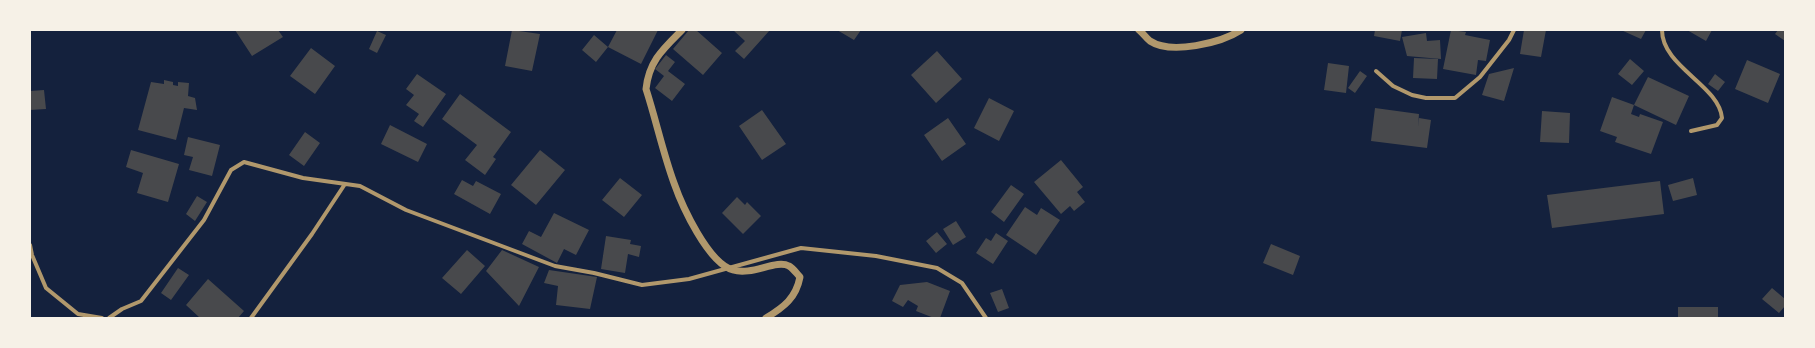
<!DOCTYPE html>
<html>
<head>
<meta charset="utf-8">
<style>
  body { margin:0 }
  #map { position:relative; width:1815px; height:348px; overflow:hidden; background:#14213d; font-family:Raleway,sans-serif }
  canvas { display:block }
  .frame { position:absolute; inset:0; border:31px solid #f6f1e7; pointer-events:none }
</style>
</head>
<body>
<div id="map">
<canvas width="1815" height="348"></canvas>
<div class="frame"></div>
</div>
<script>
const c = document.querySelector('canvas').getContext('2d');
c.lineJoin = 'round';
function paint(path, color) {
  c.fillStyle = color;
  c.fill(path, 'evenodd');
}
function stroke(path, color, width, dash) {
  c.strokeStyle = color;
  c.lineWidth = width;
  c.lineCap = dash ? 'butt' : 'round';
  c.setLineDash(dash || []);
  c.stroke(path);
}
paint(new Path2D(`
  M235 30H278L283 37 252 56Z
  M512 30 540 34 532 71 505 66Z
  M617 30H658L641 64 608 47Z
  M689 30H696L722 53 703 75 673 49Z
  M733 30H770L744 59 735 51 745 41Z
  M837 30H861L854 40Z
  M1375 30H1402L1400 41 1374 36Z
  M1451 30 1466 32 1465 35 1490 40 1486 61 1478 60 1476 75 1443 69Z
  M1524 30H1546L1541 57 1520 54Z
  M1621 30H1646L1641 39Z
  M1687 30H1712L1706 41Z
  M1778 30H1785V41L1775 34Z
  M377 31 386 35 377 53 369 49Z
  M1426 33 1427 41 1440 40 1441 59 1407 56 1402 37Z
  M594 35 608 47 596 62 582 50Z
  M311 48 335 66 315 94 290 76Z
  M937 51 962 79 936 103 911 75Z
  M666 55 675 62 668 71 685 84 672 101 655 88 664 76 655 69Z
  M1414 58 1438 59 1437 79 1413 78Z
  M1630 59 1644 71 1632 85 1618 74Z
  M1747 60 1780 74 1768 103 1735 89Z
  M1328 63 1349 66 1346 93 1324 90Z
  M1514 68 1504 101 1482 95 1489 74Z
  M1360 71 1367 76 1355 93 1348 88Z
  M417 74 446 94 423 127 414 121 419 114 406 105 414 95 406 89Z
  M1715 74 1725 82 1718 91 1708 84Z
  M1648 77 1689 96 1676 125 1634 105Z
  M164 80 173 82V85L178 86V82L189 83 188 96 195 98 197 110 184 108 176 140 138 130 151 82 164 84Z
  M44 90 46 109 30 110V91Z
  M460 94 511 132 493 157 496 159 485 175 465 160 477 145 442 119Z
  M1612 97 1634 105 1631 114 1639 117 1640 114 1663 122 1651 154 1615 142 1617 137 1600 131Z
  M989 98 1014 111 999 141 974 128Z
  M1375 108 1419 114 1418 127 1419 118 1431 120 1427 148 1371 141Z
  M762 110 786 144 762 160 739 126Z
  M1542 111 1570 113 1569 143 1540 142Z
  M948 118 966 144 942 161 924 135Z
  M390 125 427 144 418 162 381 144Z
  M305 132 320 143 304 166 289 155Z
  M188 137 220 145 212 176 189 170 193 157 184 155Z
  M131 150 179 164 168 202 137 193 143 173 126 167Z
  M540 150 565 170 536 205 511 185Z
  M1061 160 1083 187 1077 192 1085 202 1074 211 1070 206 1061 214 1034 182Z
  M620 178 642 195 624 217 602 200Z
  M1693 178 1697 195 1673 201 1668 185Z
  M462 180 473 186 476 181 501 194 490 214 454 194Z
  M1660 181 1664 214 1552 228 1547 195Z
  M1011 185 1024 194 1004 222 991 212Z
  M197 196 207 202 195 221 186 214Z
  M737 197 745 205 747 202 761 216 743 234 722 213Z
  M1025 207 1037 215 1041 208 1060 220 1036 255 1006 235Z
  M554 213 589 230 576 255 564 249 557 263 522 244 529 231 541 237Z
  M956 221 966 237 953 245 943 229Z
  M937 232 947 244 936 253 926 241Z
  M996 233 1008 241 993 264 976 253 986 238 991 241Z
  M606 236 631 240 630 244 641 246 639 257 628 254 625 273 601 269Z
  M1271 244 1300 256 1293 275 1263 263Z
  M467 250 485 266 461 294 442 278Z
  M502 250 539 267 519 306 486 271Z
  M178 268 189 275 171 300 161 293Z
  M549 270 597 277 590 309 556 305 558 286 544 283Z
  M208 279 244 311 238 318H200L186 305Z
  M927 282 950 291 940 318H934L916 311 918 306 908 300 903 307 892 301 900 285Z
  M1772 288 1785 299V306L1779 313 1762 299Z
  M1002 289 1009 308 998 312 990 293Z
  M1678 307H1718V318H1678Z`), '#48494c');
stroke(new Path2D(`
  M1662 30C1662 67 1719 85 1722 118L1717 125 1691 131
  M1376 71 1393 86 1412 95 1426 98H1455L1480 77 1509 40 1514 30
  M30 245 32 255 46 288 78 314 102 318
  M109 318 122 309 141 301 204 220 231 170 244 162 303 178 360 186 406 210 555 266 594 273 642 285 689 279 801 248 876 256 937 268 962 283 986 318
  M251 318 312 234 345 184`), '#b1986c', 4);
stroke(new Path2D(`
  M682 30C663 49 649 61 646 89 656 120 663 153 674 183 682 206 708 263 733 270 752 276 776 259 789 266 793 268 797 274 800 277 796 298 784 307 766 318
  M1139 30C1143 33 1146 38 1150 41 1171 55 1221 43 1241 30`), '#b1986c', 7);
</script>
</body>
</html>
